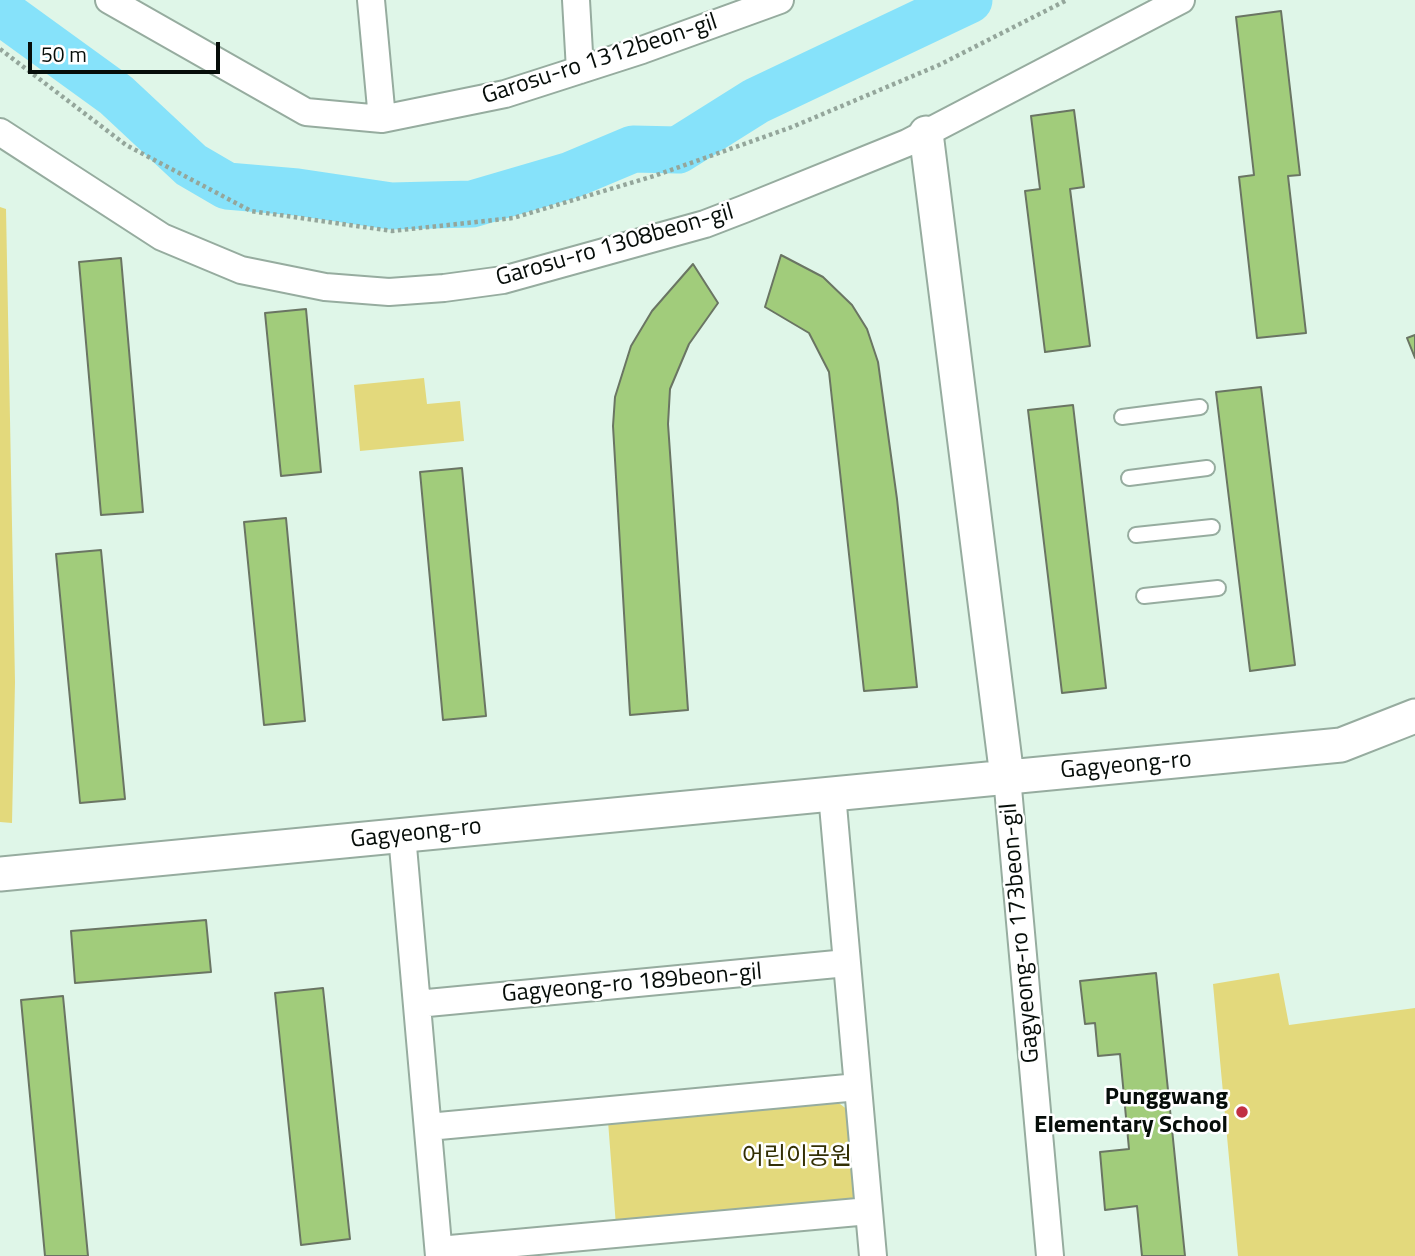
<!DOCTYPE html>
<html>
<head>
<meta charset="utf-8">
<style>
  body { margin:0 }
  #map { position:relative; width:1415px; height:1256px; overflow:hidden; background:#dff6e8; font-family:"Titillium Web",sans-serif }
  canvas { display:block }
  .scale { position:absolute; left:28px; top:42px; width:192px; height:32px; box-sizing:border-box; border:4px solid #060d09; border-top:0; padding-left:9px; font-size:21px; line-height:24px; white-space:nowrap; color:#060d09; -webkit-text-stroke:5px #fff; paint-order:stroke }
</style>
</head>
<body>
<div id="map">
<canvas width="1415" height="1256"></canvas>
<div class="scale">50 m</div>
</div>
<script>
const c = document.querySelector('canvas').getContext('2d');
c.lineJoin = 'round';
function paint(path, color) {
  c.fillStyle = color;
  c.fill(path, 'evenodd');
}
function stroke(path, color, width, dash) {
  c.strokeStyle = color;
  c.lineWidth = width;
  c.lineCap = dash ? 'butt' : 'round';
  c.setLineDash(dash || []);
  c.stroke(path);
}
function write(font, color, halo, rows, align = 'center') {
  c.font = font + ' "Titillium Web","Noto Sans KR",sans-serif';
  c.lineWidth = 5;
  c.setLineDash([]);
  c.textBaseline = 'middle';
  c.strokeStyle = halo;
  c.fillStyle = color;
  for (const [text, x, y, turn = 0] of rows) {
    c.save();
    c.translate(x, y);
    c.rotate((+turn || 0) * Math.PI / 180);
    c.textAlign = isNaN(turn) ? turn : align;
    if (halo) c.strokeText(text, 0, 0);
    c.fillText(text, 0, 0);
    c.restore();
  }
}
paint(new Path2D(`
  M0 207 6 209 15 682 12 823 0 822Z
  M424 378 427 404 460 401 464 441 360 451 354 385Z
  M1279 973 1289 1025 1415 1008V1256H1238L1213 984Z
  M836 1101 848 1110 858 1195 848 1207 616 1226 608 1121Z`), '#e3d97c');
stroke(new Path2D(`
  M0 11 116 95 191 165 227 186 297 192 391 206 472 204 571 175 633 149 678 150 756 101 969 0`), '#86e2fa', 47);
const building = new Path2D(`
  M1281 11 1300 175 1288 176 1306 333 1257 338 1239 177 1254 175 1236 17Z
  M1074 110 1084 187 1070 189 1090 346 1045 352 1025 191 1040 189 1031 116Z
  M781 255 823 277 852 305 867 329 878 362 897 499 917 687 864 691 829 372 809 333 765 307Z
  M121 258 143 512 101 515 79 262Z
  M693 264 718 303 689 344 670 389 668 424 688 710 630 715 613 426 615 397 631 346 652 311Z
  M306 309 321 472 281 476 265 313Z
  M1415 335V358L1407 338Z
  M1261 387 1295 665 1250 671 1216 392Z
  M1073 405 1106 688 1062 693 1028 410Z
  M462 468 486 716 443 720 420 472Z
  M286 518 305 721 264 725 244 522Z
  M101 550 125 799 80 803 56 554Z
  M206 920 211 972 75 983 71 931Z
  M1156 973 1185 1256H1142L1137 1206 1105 1210 1100 1152 1129 1149 1120 1054 1098 1056 1095 1023 1085 1024 1080 981Z
  M323 988 350 1239 301 1245 275 993Z
  M63 996 88 1256H45L21 1000Z`);
paint(building, '#a1cc7b');
stroke(building, '#6a7563', 2);
const service = new Path2D(`
  M1122 417 1200 407
  M1129 478 1207 468
  M1136 535 1212 527
  M1144 596 1218 588`);
const minor = new Path2D(`
  M109 0 306 112 382 119 505 94 642 50 780 0
  M371 0 382 119
  M576 0 580 70
  M0 132 162 237 241 270 325 287 389 292 444 288 503 280 705 224 744 209 907 143 1181 0
  M1007 777 1050 1256
  M832 794 873 1256
  M402 835 439 1256
  M417 1004 847 963
  M428 1127 858 1087
  M439 1250 869 1211`);
const tertiary = new Path2D(`
  M926 133 1007 777
  M0 874 1341 745 1415 716`);
stroke(service, '#96ac9f', 18);
stroke(minor, '#96ac9f', 30);
stroke(tertiary, '#96ac9f', 37);
stroke(new Path2D(`
  M0 49 126 145 251 211 392 231 513 218 654 176 792 127 939 65 1067 0`), '#94a69b', 4.5, [3.5, 3.5]);
stroke(service, '#fff', 14);
stroke(minor, '#fff', 26);
stroke(tertiary, '#fff', 33);
for (const [x, y, r, color] of [
  [1242,1112,7,"#c13043"]
]) {
  const dot = new Path2D();
  dot.arc(x, y, r, 0, 2 * Math.PI);
  c.fillStyle = color;
  c.fill(dot);
  stroke(dot, '#fff', 2.5);
}
write('24px', '#060d09', '#fff', [
  ["Garosu-ro 1312beon-gil",600,60,-18],
  ["Garosu-ro 1308beon-gil",615,246,-16],
  ["Gagyeong-ro",1126,766,-5],
  ["Gagyeong-ro",416,834,-6],
  ["Gagyeong-ro 173beon-gil",1021,933,-95],
  ["Gagyeong-ro 189beon-gil",632,984,-5]
]);
write('bold 24px', '#060d09', '#fff', [
  ["Punggwang",1228,1098],
  ["Elementary School",1228,1126]
], 'right');
write('24px', '#332f04', '#fff', [
  ["어린이공원",797,1158]
]);
</script>
</body>
</html>
